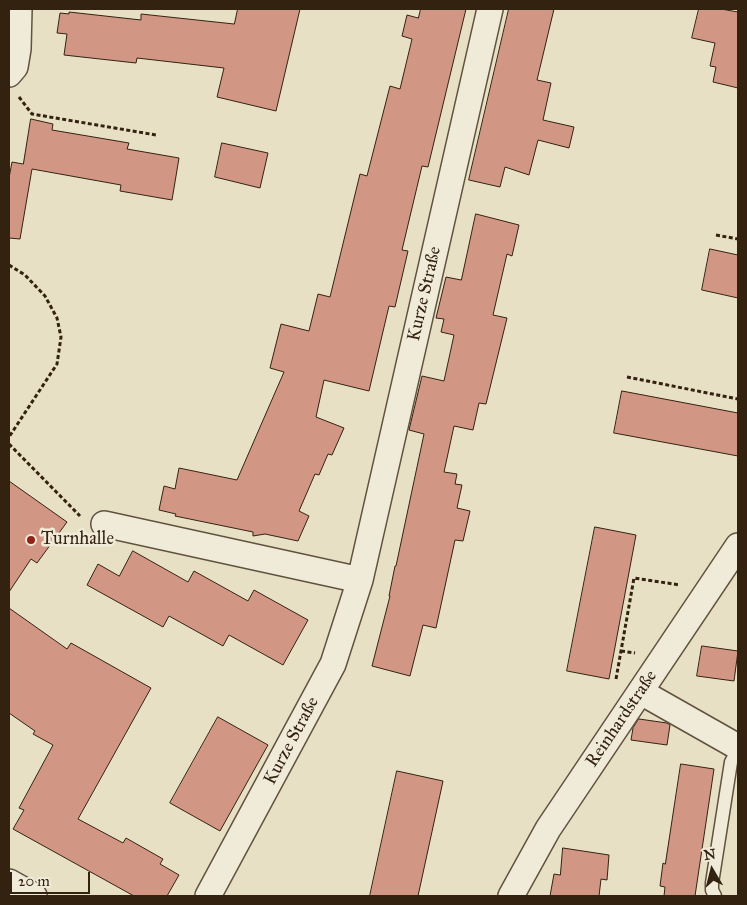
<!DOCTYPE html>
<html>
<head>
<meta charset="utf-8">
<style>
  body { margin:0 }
  #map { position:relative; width:747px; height:905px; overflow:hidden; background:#e8e0c5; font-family:"IM FELL Great Primer",serif }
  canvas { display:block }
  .frame { position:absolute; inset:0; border:10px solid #342211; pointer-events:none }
  .north { position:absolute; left:687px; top:845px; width:50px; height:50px; -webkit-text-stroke:4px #f0ebd9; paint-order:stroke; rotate:352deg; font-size:14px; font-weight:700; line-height:20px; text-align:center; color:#342211 }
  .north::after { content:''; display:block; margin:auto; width:18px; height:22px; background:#342211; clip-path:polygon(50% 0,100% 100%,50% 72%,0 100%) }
  .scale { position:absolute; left:10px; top:872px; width:80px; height:22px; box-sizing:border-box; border:2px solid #342211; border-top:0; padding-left:6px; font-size:15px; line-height:18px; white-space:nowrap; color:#342211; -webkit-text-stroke:4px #f0ebd9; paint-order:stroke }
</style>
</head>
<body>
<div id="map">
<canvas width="747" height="905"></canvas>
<div class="frame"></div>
<div class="north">N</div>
<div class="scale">20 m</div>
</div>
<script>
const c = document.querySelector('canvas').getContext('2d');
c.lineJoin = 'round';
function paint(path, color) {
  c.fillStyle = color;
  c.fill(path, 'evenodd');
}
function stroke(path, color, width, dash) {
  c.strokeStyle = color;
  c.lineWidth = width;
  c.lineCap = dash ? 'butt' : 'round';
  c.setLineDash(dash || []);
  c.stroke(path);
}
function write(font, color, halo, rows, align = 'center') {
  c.font = font + ' "IM FELL Great Primer",serif';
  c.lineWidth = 5;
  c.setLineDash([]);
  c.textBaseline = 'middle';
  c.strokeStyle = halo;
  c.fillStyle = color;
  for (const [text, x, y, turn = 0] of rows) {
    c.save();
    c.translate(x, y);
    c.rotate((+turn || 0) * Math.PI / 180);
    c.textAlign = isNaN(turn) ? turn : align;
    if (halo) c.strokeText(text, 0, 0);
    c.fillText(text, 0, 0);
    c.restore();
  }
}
const building = new Path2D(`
  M238 9H300L276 111 217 97 224 68 137 58 136 63 64 55 67 34 57 33 60 13 69 14V12L141 20V14L234 24Z
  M421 9H466L428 167 422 166 402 250 408 251 395 307 389 306 369 391 324 380 316 417 344 428 332 455 328 454 319 475 315 474 299 511 309 516 298 541 265 534 253 536V532L175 516 176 514 159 510 164 486 175 489 179 468 237 480 284 372 270 368 281 324 309 331 318 294 330 297 360 174 367 176 390 86 400 89 412 39 402 36 407 15 418 18Z
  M509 9H554L537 80 551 83 543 120 574 127 569 148 538 140 529 175 505 167 500 187 469 180Z
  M699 9H721L738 12V88L713 82 716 67 710 66 715 43 692 38Z
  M31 119 53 124 52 130 129 143 127 149 179 158 172 200 120 191 121 185 32 169 20 239 9 238V178L12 162 23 164Z
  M222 143 268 153 260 188 215 177Z
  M476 214 519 225 512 256 507 254 493 315 507 318 486 404 479 403 473 430 454 426 444 472 457 474 455 484 462 485 457 508 470 511 463 541 455 540 436 628 423 625 410 676 372 666 390 596H389L395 566H396L424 434 409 430 422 376 444 381 454 335 441 332 444 319 436 318 446 277 461 280Z
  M710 249 738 255V298L702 290Z
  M622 391 738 413V456L614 433Z
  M9 481 67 522 37 563 31 559 9 592Z
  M595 527 636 535 609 679 567 671Z
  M133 551 188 582 194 571 248 601 254 590 308 620 283 665 229 635 223 646 169 616 163 627 87 585 98 564 119 576Z
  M9 608 67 649 71 643 151 688 78 819 123 843 126 838 163 859 160 864 179 875 167 896H134L13 829 24 810 19 808 53 745 33 734 35 731 9 713Z
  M702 646 738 651 734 681 697 676Z
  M218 717 268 745 220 831 170 803Z
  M639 719 667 723 670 725 667 745 631 740 633 728Z
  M681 764 714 769 695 896H664L665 887 660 886 663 863 665 864Z
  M397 771 443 781 418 896H370Z
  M563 848 609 855 607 880 601 879 599 896H550L554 874 560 875Z`);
paint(building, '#d29684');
stroke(building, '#342211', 1);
const lane = new Path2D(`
  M715 896 712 890V883L731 762 738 749`);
const street = new Path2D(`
  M9 74 15 67 18 49 19 9
  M104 524 360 580
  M641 692 738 747
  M9 882 34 896
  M208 896 333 664 360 580 490 9
  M511 896 548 829 738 546`);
stroke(lane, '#61523e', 15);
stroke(street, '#61523e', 28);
stroke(new Path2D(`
  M19 97 32 114 156 135
  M716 235 738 239
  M9 265 25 275 45 296 57 318 61 337 57 364 9 437
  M627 377 738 399
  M9 444 80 516
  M621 651 635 653
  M616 679 634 578 680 585`), '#342211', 3, [4, 2.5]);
stroke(lane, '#f0ebd9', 12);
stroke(street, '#f0ebd9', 25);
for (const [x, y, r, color] of [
  [31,540,5,"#8f2418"]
]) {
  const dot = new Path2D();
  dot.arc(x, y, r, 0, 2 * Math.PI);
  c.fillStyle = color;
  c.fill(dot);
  stroke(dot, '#f0ebd9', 2);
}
write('18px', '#342211', '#f0ebd9', [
  ["Kurze Straße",425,294,-77],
  ["Reinhardstraße",622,719,-56],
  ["Kurze Straße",292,741,-62]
]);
write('18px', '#342211', '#f0ebd9', [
  ["Turnhalle",41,540]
], 'left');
</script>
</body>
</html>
